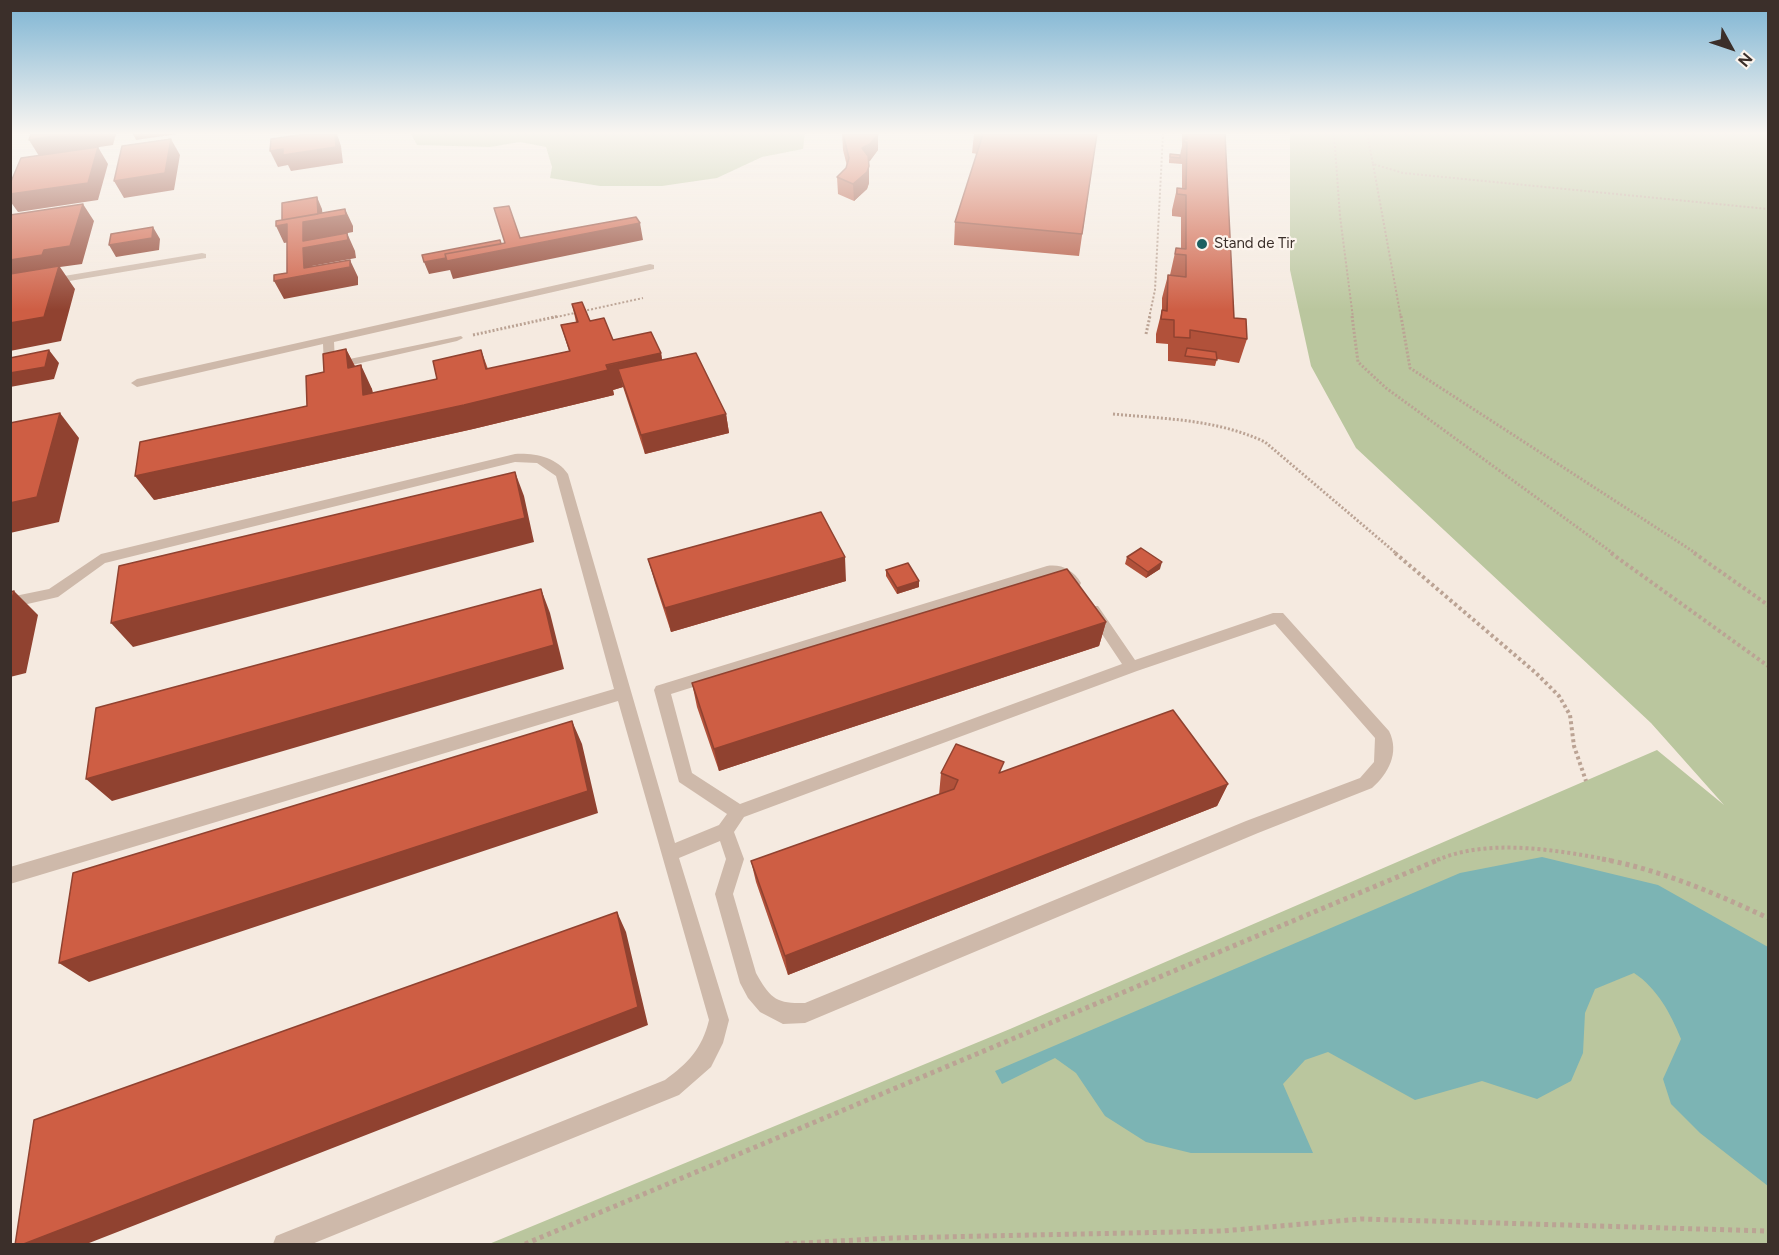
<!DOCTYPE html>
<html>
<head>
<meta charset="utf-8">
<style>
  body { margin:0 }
  #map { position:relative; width:1779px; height:1255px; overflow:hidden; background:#f5eae0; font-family:Figtree,sans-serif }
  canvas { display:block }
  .frame { position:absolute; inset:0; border:12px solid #3b2f2a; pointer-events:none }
  .north { position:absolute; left:1701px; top:18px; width:60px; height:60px; -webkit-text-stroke:4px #fcf4ed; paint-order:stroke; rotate:130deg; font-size:16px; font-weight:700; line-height:24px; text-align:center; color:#3b2f2a }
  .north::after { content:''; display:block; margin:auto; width:21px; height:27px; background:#3b2f2a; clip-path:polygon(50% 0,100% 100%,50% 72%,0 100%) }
</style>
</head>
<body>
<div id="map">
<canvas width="1779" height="1255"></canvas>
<div class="frame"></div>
<div class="north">N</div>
</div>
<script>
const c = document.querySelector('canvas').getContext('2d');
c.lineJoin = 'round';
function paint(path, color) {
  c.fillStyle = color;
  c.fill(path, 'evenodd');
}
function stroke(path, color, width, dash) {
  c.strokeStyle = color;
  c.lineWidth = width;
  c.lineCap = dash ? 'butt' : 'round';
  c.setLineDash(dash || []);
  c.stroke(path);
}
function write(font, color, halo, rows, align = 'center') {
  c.font = font + ' Figtree,sans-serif';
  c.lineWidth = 4.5;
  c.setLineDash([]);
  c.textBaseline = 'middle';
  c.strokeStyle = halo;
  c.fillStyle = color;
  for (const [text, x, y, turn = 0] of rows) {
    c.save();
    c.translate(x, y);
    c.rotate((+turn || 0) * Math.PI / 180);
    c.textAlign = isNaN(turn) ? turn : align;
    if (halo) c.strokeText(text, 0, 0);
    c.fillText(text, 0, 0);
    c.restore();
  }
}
paint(new Path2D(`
  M411 134H805L803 149 762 157 717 178 662 186H600L550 178 552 167 546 147 520 142 490 147 417 145Z
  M1290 134H1768V1244H489L1010 1029 1657 750 1724 805 1651 723 1356 448 1311 366 1290 270Z`), '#bac69e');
paint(new Path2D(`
  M1542 857 1658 885 1768 947V1186L1700 1133 1671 1104 1663 1079 1681 1039C1671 1014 1657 988 1634 973L1595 989 1585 1013 1583 1053 1571 1081 1537 1099 1482 1081 1415 1100 1328 1052 1305 1060 1283 1084 1313 1153H1191L1146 1142 1105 1116 1076 1073 1055 1058 1002 1084 995 1071 1460 873Z`), '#7cb4b4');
stroke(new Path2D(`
  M1334 134 1340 216 1353 318
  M1367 134 1373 164 1403 173 1768 209
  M1373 164 1401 318
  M552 318 643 298
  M1149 318 1155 290 1163 134`), '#bba394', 2, [2, 2]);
stroke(new Path2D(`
  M1352 316 1358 362 1386 388 1614 554
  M1401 316 1410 368 1697 554
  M1146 334 1150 316
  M473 335 559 316
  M1113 414C1165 419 1216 419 1265 442L1397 554`), '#bba394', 3, [2, 2]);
stroke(new Path2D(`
  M1395 553 1536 673 1559 696 1570 715 1574 746 1586 781
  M1611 553 1768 666
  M1694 553 1768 605
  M1437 860C1489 838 1556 850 1610 860`), '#bba394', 4, [3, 3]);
stroke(new Path2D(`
  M1602 859C1661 870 1715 893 1768 918
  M525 1244 1440 859
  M785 1244 892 1238 1222 1231 1361 1219 1768 1231`), '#bba394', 5, [4, 4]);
paint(new Path2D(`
  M202 253 206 254V258L10 291V285Z
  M650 264 654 265V269L334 342 335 362 461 336 463 338 457 341 330 370 324 367 323 344 137 387 131 383 137 379Z
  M515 454C535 453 556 457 568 474L675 843 719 825 727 814 679 782 654 690 656 686 1047 566C1062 564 1073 570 1081 583L1079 587H1069L1057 576 1043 577 671 694 692 773 740 804 1122 664 1086 610 1088 606H1098L1135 660 1273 613H1283L1389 731C1400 753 1388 774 1372 788L1258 833 805 1023 783 1024 760 1012 748 998 740 983 715 894 726 859 720 841 679 858 729 1020 723 1043 711 1067 679 1095 312 1244H273L276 1236 665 1080C688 1063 702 1049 709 1020L618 701 10 884V867L614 689 556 476 537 463 515 462 105 563 58 597 10 608V597L49 589 101 554ZM1275 624 1375 738 1374 762 1360 778 1246 821 805 1003C776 1004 770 998 756 973L733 894 744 859 734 832 744 817 1137 671Z`), '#ceb9aa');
paint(new Path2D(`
  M842 134 878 150 869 161V183L867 189 854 201 838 194 837 177 846 168 847 166 843 150Z
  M974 134H1097L1079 256 954 245 955 222 977 154 972 153Z
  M1182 134H1225L1234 318 1247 339 1239 363 1217 359 1215 366 1168 361V344L1156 343V334L1162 310V298L1168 275H1170L1176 248H1181V217L1172 216V210L1177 188 1182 189V164L1169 163V160L1170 154 1180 155 1182 146Z
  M572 304 613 340 661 353 662 360 726 414 729 433 645 454 623 387 613 390 614 395 473 429 154 500 307 406 324 372 346 349 355 366 372 389 373 393 437 379 481 350 488 369 569 351 561 325 576 322Z
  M1127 557 1160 569 1146 578 1125 564Z
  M648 559 846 581 671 632 655 583Z
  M886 570 919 581V587L897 594 886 576Z
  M1106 622 1099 646 719 771 697 707 692 683Z
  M1003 772 1228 784 1217 806 788 975 756 882 751 861 939 795 941 773Z`), '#b1513a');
paint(new Path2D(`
  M65 134H116L113 145 39 156 29 140Z
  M133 134H177L136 140Z
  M335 134H337L341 146 343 163 291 171 288 165 278 167 270 151 283 149Z
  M878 134V150L870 161 863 164 862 148Z
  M171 139 180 155 174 190 124 198 114 181Z
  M98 147 108 164 98 200 18 212 10 201V194Z
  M869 166V183L867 189 854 201 853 184Z
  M317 197 322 209 323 219 345 209 353 226V232L311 240 347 233 355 251 356 258 312 266V274L350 260 358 277V285L284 299 274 281 304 268 296 241 284 243 276 226Z
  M83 204 94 221 82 264 60 267 75 289 61 341 10 351V260L44 250Z
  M640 223 643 240 453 279 450 270 429 274 424 262Z
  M153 227 160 239 159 250 116 257 109 245Z
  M346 349 358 373 348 368Z
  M49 350 59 363 54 379 10 387V373Z
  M661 353 665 377 618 369 623 387 613 390 614 395 473 429 154 500 135 476Z
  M361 365 372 389 375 420 363 395Z
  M60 413 79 438 59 522 10 533V503Z
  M726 414 729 433 645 454 641 435Z
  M515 472 524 496 534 542 133 647 111 623Z
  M845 557 846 581 671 632 665 608Z
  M1162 562 1160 569 1146 578 1148 572Z
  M919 581V587L897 594V588Z
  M541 589 550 613 564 669 112 801 86 779Z
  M14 591 38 615 26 673 10 677V607Z
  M1106 622 1099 646 719 771 714 749Z
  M572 721 582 744 598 813 89 982 59 963Z
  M1228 784 1217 806 788 975 785 956Z
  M617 912 626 932 648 1025 84 1245H21Z`), '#904230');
const building = new Path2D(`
  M31 134H65L29 140Z
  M306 134H335L336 147 283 155V149L270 151 271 139Z
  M843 134H878L870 144 862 148 868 156 869 166 867 172 853 184 837 177 846 168 849 158Z
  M983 134H1097L1082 234 955 222Z
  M1187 134H1225L1234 318 1246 319 1247 339 1190 330V338L1174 337V320L1161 319 1162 310 1167 311 1168 275 1186 277V255L1175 254 1176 248 1186 249V195L1177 194V188L1186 189 1187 142H1184V139H1187Z
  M171 139 165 173 114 181 122 146Z
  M98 147 88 183 10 194V184L21 158Z
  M1170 154 1180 155V158L1170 157Z
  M317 197 318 214 282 220V203Z
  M83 204 70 246 44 250 42 255 10 260V215Z
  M509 206 520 238 636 217 640 223 447 261 445 254 505 243 494 208Z
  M345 209 346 215 303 222V241L347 233 348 240 303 248 304 268 350 260V267L274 281V275L287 273V224L276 226V221Z
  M153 227 152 238 109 245 111 234Z
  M500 240 501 244 445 254 446 258 424 262 422 255Z
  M59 266 44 317 10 323V274Z
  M582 302 590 321 604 318 613 340 651 332 661 353 606 365 608 370 464 405 135 476 140 442 307 406 306 376 324 372 323 354 346 349 348 368 361 365 363 395 437 379 433 361 481 350 486 369 570 351 561 325 578 322 572 304Z
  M1187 348 1216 352 1217 360 1185 356Z
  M49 350 45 367 10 373V358Z
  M696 353 726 414 641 435 618 369Z
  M60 413 37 497 10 503V423Z
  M515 472 525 518 111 623 119 566Z
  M821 512 845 557 665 608 648 559Z
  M1141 548 1162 562 1148 572 1127 557Z
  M908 563 919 581 897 588 886 570Z
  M1067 569 1106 622 714 749 692 683Z
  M541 589 554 645 86 779 96 708Z
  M14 591 10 607V592Z
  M1173 710 1228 784 785 956 751 861 954 789 958 780 941 773 956 744 1004 762 999 773Z
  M572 721 588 791 59 963 73 873Z
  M617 912 638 1007 21 1245H15L34 1120Z`);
paint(building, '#ce5e44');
stroke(building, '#904230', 1.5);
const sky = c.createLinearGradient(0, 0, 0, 310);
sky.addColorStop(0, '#7db4d3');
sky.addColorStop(0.43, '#faf6f1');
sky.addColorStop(1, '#faf6f100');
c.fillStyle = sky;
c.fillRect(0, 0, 1779, 310);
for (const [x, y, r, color] of [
  [1202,244,6,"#1c6061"]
]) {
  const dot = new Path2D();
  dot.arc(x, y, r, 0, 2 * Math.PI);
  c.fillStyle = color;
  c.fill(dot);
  stroke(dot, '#fcf4ed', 2);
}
write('15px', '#3b2f2a', '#fcf4ed', [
  ["Stand de Tir",1214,244]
], 'left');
</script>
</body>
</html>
